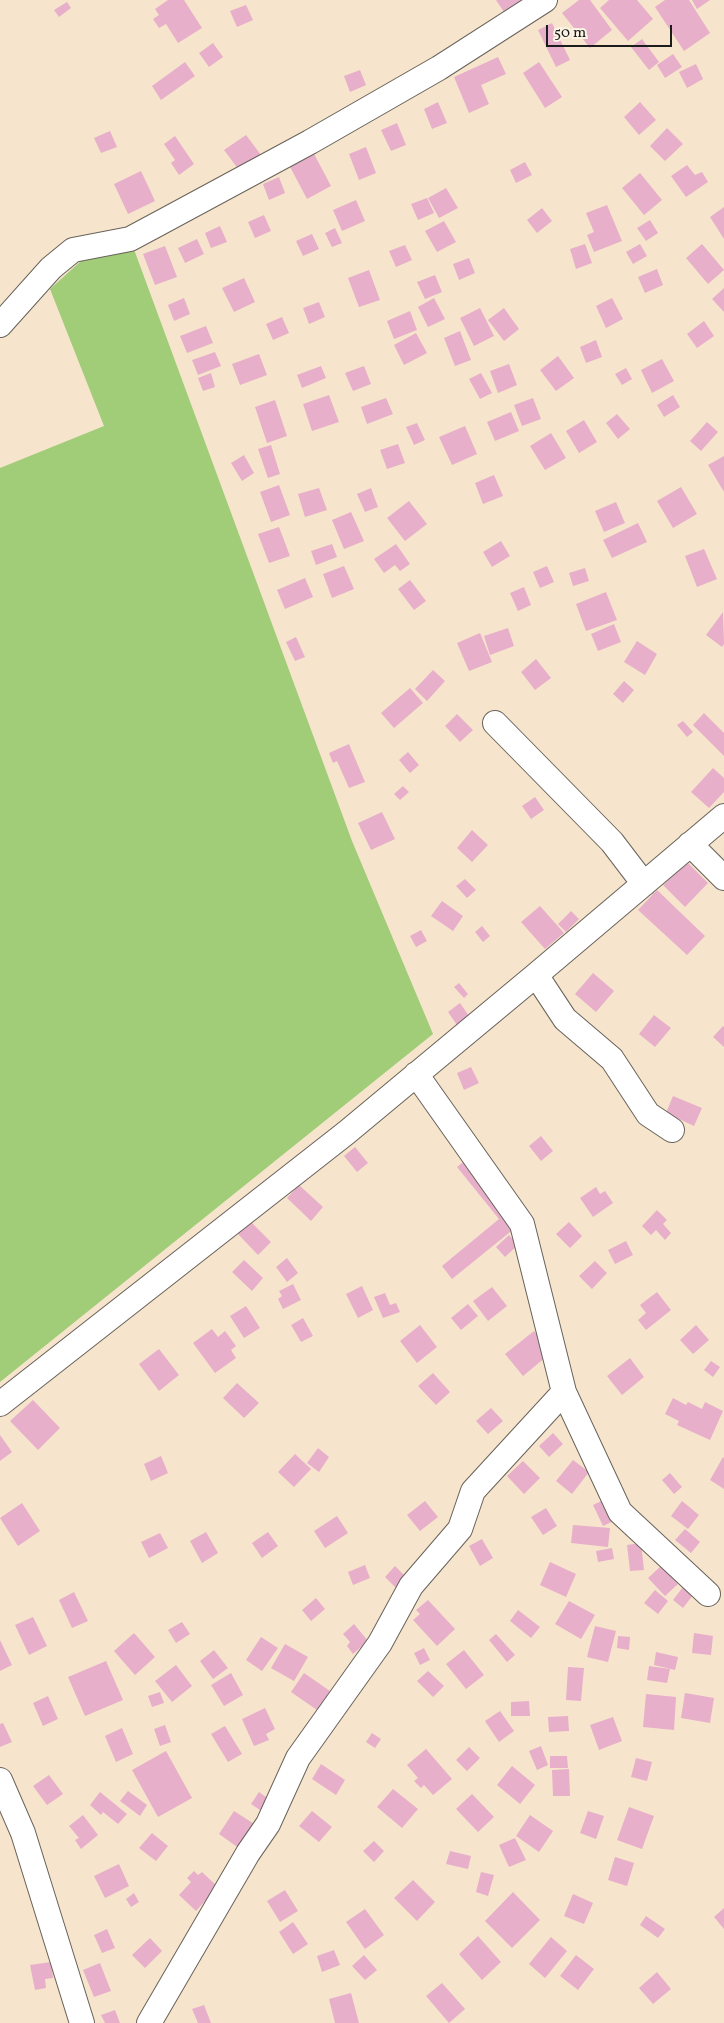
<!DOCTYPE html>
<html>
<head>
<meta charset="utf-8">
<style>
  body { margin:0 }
  #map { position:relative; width:724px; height:2023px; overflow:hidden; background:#f6e5cc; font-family:Vollkorn,serif }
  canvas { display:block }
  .scale { position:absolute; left:546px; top:25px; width:126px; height:22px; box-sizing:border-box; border:2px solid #1c1c1c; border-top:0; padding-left:6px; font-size:15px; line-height:18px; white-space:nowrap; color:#1c1c1c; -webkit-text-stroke:4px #fcf5e5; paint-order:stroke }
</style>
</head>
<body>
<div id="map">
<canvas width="724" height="2023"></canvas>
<div class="scale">50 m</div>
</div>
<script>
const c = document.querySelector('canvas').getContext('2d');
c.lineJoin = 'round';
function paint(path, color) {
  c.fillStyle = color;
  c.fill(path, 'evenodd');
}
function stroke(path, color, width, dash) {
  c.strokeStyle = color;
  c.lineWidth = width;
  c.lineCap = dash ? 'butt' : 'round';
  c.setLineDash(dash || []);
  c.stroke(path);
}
paint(new Path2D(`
  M132 244 352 841 433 1034 0 1382V468L104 426 50 289 81 261Z`), '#a1cc78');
paint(new Path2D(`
  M168 0H184L202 28 178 43 166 24 159 28 153 19 159 15 155 9Z
  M496 0H528L506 15Z
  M579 0H590L612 30 590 48 562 13Z
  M609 0H637L653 19 628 41 600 8Z
  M665 0H689L710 33 684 51 655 7Z
  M692 0H710L697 9Z
  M67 2 71 8 59 17 54 10Z
  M246 5 253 20 237 27 230 11Z
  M552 23 570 60 556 67 538 30Z
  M642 39 659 62 649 70 631 47Z
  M213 43 223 57 209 67 199 53Z
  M673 54 682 67 665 78 657 65Z
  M498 57 506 74 481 85 489 104 469 113 454 77Z
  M185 62 195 76 161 100 152 86Z
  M539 62 562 97 545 108 523 73Z
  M696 64 703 79 687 88 679 72Z
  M360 70 366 85 350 92 344 76Z
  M438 102 447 123 432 129 424 109Z
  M640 102 656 120 639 135 624 117Z
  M397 123 406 145 391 151 381 130Z
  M667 128 683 144 665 161 650 146Z
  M110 131 117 147 101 153 94 138Z
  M246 135 261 155 239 170 224 150Z
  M175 136 194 164 179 175 171 163 175 160 164 144Z
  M366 147 376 173 359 180 349 154Z
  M312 150 331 186 307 199 288 163Z
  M525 162 532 175 516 183 510 170Z
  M687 165 695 175 702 172 708 182 686 197 671 176Z
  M141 171 155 201 128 214 114 184Z
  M640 173 662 200 644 215 622 188Z
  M279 177 285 193 269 200 263 184Z
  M446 188 458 208 439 218 428 198Z
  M427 198 434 213 418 220 411 204Z
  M356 200 365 221 342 231 333 210Z
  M607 205 622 241 594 252 587 235 594 232 586 213Z
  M724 207V239L710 217Z
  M542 208 552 221 537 233 527 220Z
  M264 215 271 231 255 238 248 222Z
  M650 220 658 233 646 241 637 228Z
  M444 221 456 242 437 252 425 231Z
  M220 226 227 242 211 248 205 233Z
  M335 228 342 243 332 247 325 233Z
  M312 234 319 249 303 256 296 241Z
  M197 239 204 254 185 263 178 248Z
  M585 244 592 263 576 269 570 249Z
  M640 244 647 256 633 264 626 252Z
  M702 244 724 270 708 284 686 258Z
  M405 245 412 260 396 267 389 251Z
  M165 246 177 277 155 285 143 254Z
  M469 258 475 273 459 280 453 264Z
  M657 269 663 285 645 293 638 277Z
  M369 270 380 300 359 307 348 278Z
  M435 275 442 292 425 299 417 282Z
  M244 278 255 302 234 312 222 288Z
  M724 288V312L712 299Z
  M184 298 190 314 174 321 168 305Z
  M434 298 445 319 428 327 418 307Z
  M612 298 623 319 606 328 596 306Z
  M319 302 325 317 309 324 303 308Z
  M480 308 494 336 474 346 460 318Z
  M504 308 519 329 504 341 488 320Z
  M410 311 417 330 394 339 387 321Z
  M282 317 289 333 273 340 266 324Z
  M704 321 714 336 697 348 687 334Z
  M206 326 213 343 187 353 180 336Z
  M460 331 471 360 455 366 444 338Z
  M416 333 427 353 404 365 394 345Z
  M596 340 602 357 586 363 580 347Z
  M215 352 221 366 198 375 192 360Z
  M259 354 267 375 240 385 232 364Z
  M558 356 574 378 556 391 540 370Z
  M662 359 674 381 652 393 641 370Z
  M509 364 517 385 498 393 490 371Z
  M321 366 326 378 302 388 297 375Z
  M364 366 371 384 353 391 345 373Z
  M626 368 632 379 622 385 615 374Z
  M211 373 215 387 203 391 198 378Z
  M481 373 492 393 480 399 469 379Z
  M329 395 339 422 312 431 303 404Z
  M673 395 680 407 664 417 657 405Z
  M386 398 393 414 367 424 361 407Z
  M533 398 541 419 522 426 514 405Z
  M275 400 287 436 267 443 255 407Z
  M511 412 519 431 495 441 487 422Z
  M617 414 630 429 618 439 606 423Z
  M584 420 597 442 579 453 566 431Z
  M707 422 718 432 701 451 690 441Z
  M417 423 425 440 414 445 406 427Z
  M465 426 477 454 452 465 439 437Z
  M551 433 566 458 545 470 530 446Z
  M398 444 405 463 387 469 380 450Z
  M271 445 280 474 268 478 258 449Z
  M244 455 254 473 242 481 231 463Z
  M724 456V492L708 465Z
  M494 475 503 496 483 504 475 483Z
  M279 485 290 515 271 522 260 492Z
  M681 487 697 514 673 528 657 501Z
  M319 488 327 510 305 517 298 494Z
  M371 488 378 507 365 512 357 494Z
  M409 501 427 524 405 541 387 518Z
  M616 502 625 523 604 532 595 511Z
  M351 512 364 541 344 549 332 520Z
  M638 523 647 542 612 558 603 540Z
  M279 527 290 556 269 563 258 534Z
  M501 541 510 556 492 567 483 552Z
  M332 544 337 557 316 565 311 551Z
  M396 544 410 564 400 571 395 565 384 573 374 559Z
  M704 549 717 579 697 587 685 556Z
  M344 566 354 589 332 598 323 574Z
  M547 566 554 582 540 588 533 572Z
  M585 568 589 581 573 586 569 573Z
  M305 578 313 597 285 609 277 590Z
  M410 580 426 601 414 610 398 589Z
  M524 587 531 605 518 611 510 593Z
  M606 592 617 620 586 631 576 604Z
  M723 612 724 644 722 647 706 635Z
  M614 624 621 642 598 651 591 634Z
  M508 628 514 646 490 655 484 636Z
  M480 633 492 662 469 671 457 643Z
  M296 637 305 657 295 661 286 642Z
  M637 641 657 654 645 675 624 662Z
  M536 659 551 678 535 690 521 672Z
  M433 670 445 681 427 701 415 689Z
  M624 681 634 690 623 703 613 694Z
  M410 688 423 703 394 728 381 713Z
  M704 713 724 733V756L693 725Z
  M457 714 473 730 460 742 445 726Z
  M683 721 693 732 687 737 677 725Z
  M349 744 365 782 349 788 337 761 333 763 329 753Z
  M408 752 419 765 410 773 399 760Z
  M713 768 724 778V792L709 808 691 792Z
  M403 786 409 792 400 800 394 794Z
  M535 797 544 810 531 819 522 806Z
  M382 812 395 839 371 850 358 823Z
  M472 830 488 845 472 862 457 848Z
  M687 862 708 883 685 907 663 885Z
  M465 879 476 890 467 898 456 886Z
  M657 890 705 936 687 955 638 910Z
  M442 901 463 916 453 931 431 916Z
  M540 906 564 933 545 949 521 922Z
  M571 911 579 919 566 932 558 924Z
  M482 926 490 936 483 942 475 932Z
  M421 930 427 941 416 947 410 936Z
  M593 973 614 991 596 1012 575 994Z
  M459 983 468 994 464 998 454 987Z
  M460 1003 469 1016 457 1025 448 1012Z
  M654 1015 671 1028 655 1047 639 1034Z
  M723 1026 724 1027V1047L713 1037Z
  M471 1067 479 1083 464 1090 457 1073Z
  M673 1096 702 1108 694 1126 666 1113Z
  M541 1136 553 1151 541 1161 529 1146Z
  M355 1147 368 1163 357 1172 344 1156Z
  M467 1159 520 1224 452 1279 442 1266 499 1219 457 1167Z
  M299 1185 323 1207 311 1221 287 1198Z
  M596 1187 600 1194 605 1191 613 1203 593 1217 580 1198Z
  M657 1210 667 1220 663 1224 671 1233 665 1240 656 1230 651 1235 642 1226Z
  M250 1221 271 1242 258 1255 237 1233Z
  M569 1222 582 1236 570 1248 556 1234Z
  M509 1235 518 1245 505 1257 496 1247Z
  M626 1241 633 1255 615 1264 608 1250Z
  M287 1258 298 1273 287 1282 276 1267Z
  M244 1260 263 1278 252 1291 232 1272Z
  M595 1261 607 1273 592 1289 579 1276Z
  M293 1284 301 1300 283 1309 278 1299 282 1296 279 1291Z
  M362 1286 373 1310 358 1318 346 1294Z
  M492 1287 507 1306 488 1321 473 1301Z
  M657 1292 671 1310 646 1330 638 1320 646 1313 640 1305Z
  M385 1293 390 1305 396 1303 400 1312 383 1318 374 1297Z
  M468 1304 478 1316 461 1330 451 1318Z
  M246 1306 260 1328 244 1338 230 1316Z
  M303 1318 313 1336 301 1342 291 1325Z
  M420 1325 437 1347 417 1363 400 1341Z
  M696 1325 709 1340 693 1354 680 1340Z
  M212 1329 218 1337 225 1331 236 1346 231 1350 236 1358 215 1373 193 1343Z
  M534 1331 552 1352 523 1376 505 1354Z
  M159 1349 179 1375 159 1391 139 1364Z
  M630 1358 644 1377 622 1395 607 1376Z
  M711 1361 720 1367 713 1377 704 1370Z
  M433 1373 450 1392 436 1405 418 1386Z
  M237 1383 259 1403 244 1418 223 1398Z
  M673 1398 686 1405 688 1402 702 1409 705 1402 723 1411 710 1440 677 1425 679 1421 665 1414Z
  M33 1400 60 1428 38 1450 10 1421Z
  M491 1408 503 1421 488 1434 476 1421Z
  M553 1433 563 1444 549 1457 539 1446Z
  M0 1435 12 1452 0 1461Z
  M318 1448 329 1457 319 1472 307 1463Z
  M295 1454 311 1469 294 1487 278 1472Z
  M161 1456 168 1473 151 1481 144 1464Z
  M723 1457 724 1458V1489L710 1480Z
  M573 1460 589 1472 572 1494 556 1481Z
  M523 1461 540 1478 524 1494 507 1476Z
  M670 1473 682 1487 674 1494 662 1480Z
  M610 1497 620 1518 603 1526 593 1505Z
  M425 1501 438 1517 420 1531 407 1515Z
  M682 1501 699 1515 688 1529 671 1516Z
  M22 1503 40 1531 18 1546 0 1518Z
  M546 1508 557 1526 543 1535 531 1517Z
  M337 1516 348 1533 325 1548 314 1531Z
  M573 1525 610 1528 608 1547 571 1543Z
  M685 1529 700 1542 691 1553 675 1540Z
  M206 1532 218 1553 202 1563 190 1541Z
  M268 1532 278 1546 262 1558 252 1543Z
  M160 1533 168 1548 149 1558 141 1542Z
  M482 1539 493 1558 480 1566 469 1546Z
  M641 1543 644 1570 630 1571 627 1545Z
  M612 1548 614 1559 598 1562 596 1551Z
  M550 1562 576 1574 566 1597 540 1585Z
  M365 1565 370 1578 353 1585 348 1572Z
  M395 1566 408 1579 398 1590 385 1577Z
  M661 1566 678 1584 665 1596 648 1578Z
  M683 1587 693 1595 683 1608 673 1600Z
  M655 1590 668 1601 658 1614 644 1603Z
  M74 1592 88 1621 72 1628 59 1600Z
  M316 1598 325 1609 311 1621 302 1610Z
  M428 1600 455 1629 437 1646 413 1620 420 1614 416 1610Z
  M569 1601 595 1615 581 1639 555 1624Z
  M518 1610 540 1627 531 1638 510 1621Z
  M33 1617 47 1646 29 1655 15 1625Z
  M182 1622 190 1634 176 1643 168 1630Z
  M354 1624 368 1641 353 1654 347 1646 350 1642 343 1634Z
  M595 1626 616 1631 608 1662 587 1657Z
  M134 1633 155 1657 135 1675 114 1651Z
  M694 1633 713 1636 711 1655 692 1653Z
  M496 1634 515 1655 507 1662 489 1640Z
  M618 1636 630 1637 629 1650 617 1648Z
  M261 1637 278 1648 262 1671 246 1660Z
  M0 1640 12 1665 0 1671Z
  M285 1644 308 1657 294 1681 271 1668Z
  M424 1648 430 1660 420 1665 414 1653Z
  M214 1650 228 1668 213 1679 200 1661Z
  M464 1650 484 1675 466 1689 446 1664Z
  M656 1652 678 1657 675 1670 654 1665Z
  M106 1661 123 1700 85 1716 68 1677Z
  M176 1665 192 1686 172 1702 155 1681Z
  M649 1666 670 1669 667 1683 647 1680Z
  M568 1667 584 1668 581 1701 566 1700Z
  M428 1671 444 1686 433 1697 417 1681Z
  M231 1673 243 1695 224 1706 211 1685Z
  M304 1673 330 1691 317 1710 291 1692Z
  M160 1692 164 1703 152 1707 148 1696Z
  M685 1693 714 1698 710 1723 681 1718Z
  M646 1694 676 1697 674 1730 643 1727Z
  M48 1696 58 1719 43 1726 33 1703Z
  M529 1701 530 1716H511V1702Z
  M265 1708 275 1729 266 1734 269 1740 254 1746 242 1719Z
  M500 1711 514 1731 499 1742 485 1721Z
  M568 1716 569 1731 549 1732 548 1717Z
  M613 1717 622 1741 599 1750 590 1725Z
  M3 1723 12 1742 0 1747V1724Z
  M165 1725 171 1742 160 1746 154 1729Z
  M225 1726 242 1754 228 1762 211 1734Z
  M122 1728 133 1754 116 1762 105 1736Z
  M372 1733 381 1739 375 1748 366 1742Z
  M541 1746 548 1765 537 1770 529 1751Z
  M469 1747 480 1758 467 1771 456 1760Z
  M426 1749 452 1779 433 1795 424 1785 421 1788 414 1781 418 1778 407 1765Z
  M166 1751 192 1798 158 1817 132 1770Z
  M550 1756H567L568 1768H550Z
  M636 1758 652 1762 647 1781 631 1777Z
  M321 1764 345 1780 336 1795 312 1779Z
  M512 1766 535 1785 520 1804 497 1785Z
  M569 1769 570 1796H553L552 1770Z
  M49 1775 63 1794 47 1805 33 1786Z
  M393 1789 418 1809 402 1828 377 1807Z
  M128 1791 147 1805 140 1816 120 1801Z
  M100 1792 127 1814 118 1824 103 1812 101 1815 90 1805Z
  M259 1792 273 1802 266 1814 251 1804Z
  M472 1794 494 1817 478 1832 456 1809Z
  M629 1807 654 1816 642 1849 617 1840Z
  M234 1811 259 1827 243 1851 219 1834Z
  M312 1811 332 1827 319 1842 299 1826Z
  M588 1811 604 1816 596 1839 580 1833Z
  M83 1815 98 1835 81 1849 75 1840 79 1838 69 1826Z
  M530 1815 553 1831 539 1852 516 1836Z
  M152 1833 168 1846 156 1861 139 1848Z
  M515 1838 526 1860 509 1867 499 1845Z
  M374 1841 384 1851 374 1862 363 1851Z
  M450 1851 471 1856 468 1869 446 1864Z
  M615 1857 634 1863 627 1886 608 1880Z
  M119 1864 129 1886 105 1898 94 1876Z
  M194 1871 198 1875 202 1872 218 1887 196 1911 179 1895 191 1882 187 1878Z
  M481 1872 494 1875 488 1896 476 1892Z
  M413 1880 435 1902 417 1921 394 1898Z
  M285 1890 298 1911 280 1922 267 1901Z
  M513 1892 540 1920 512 1948 485 1921Z
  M134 1893 139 1902 131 1907 126 1899Z
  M573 1894 593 1903 584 1924 564 1916Z
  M724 1908V1929L714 1917Z
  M365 1909 384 1935 365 1949 346 1922Z
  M646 1916 665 1929 658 1938 640 1925Z
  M293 1922 308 1944 293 1954 279 1932Z
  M107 1929 115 1948 102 1953 94 1935Z
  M478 1936 501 1962 482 1980 459 1954Z
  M551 1937 567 1951 545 1978 529 1964Z
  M150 1938 162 1951 145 1968 132 1955Z
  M334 1950 340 1965 322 1972 317 1956Z
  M364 1955 377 1970 365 1980 352 1966Z
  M576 1955 594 1969 578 1990 560 1976Z
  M51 1962 53 1978 45 1979 46 1988 35 1990 30 1965Z
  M100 1963 111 1991 94 1997 83 1970Z
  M657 1972 671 1989 653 2004 639 1988Z
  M442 1983 465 2009 449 2023 426 1996Z
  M351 1993 359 2023H335L329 1999Z
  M204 2005 211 2023H198L192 2009Z
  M115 2010 120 2023H105L101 2015Z`), '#e7afca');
const minor = new Path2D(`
  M0 325 51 268 73 250 130 239 158 224 310 142 439 68 545 0
  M495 723 612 842 644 884
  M690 844 724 878
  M536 975 565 1019 612 1059 648 1114 672 1130
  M416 1074 522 1224 564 1392 620 1512 708 1594
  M0 1404 346 1133 536 975 724 816
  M0 1780 23 1833 82 2023
  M149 2023 248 1853 268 1824 298 1758 380 1643 411 1586 460 1529 473 1491 564 1392`);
stroke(minor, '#68625a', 26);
stroke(minor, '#fff', 24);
</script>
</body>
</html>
